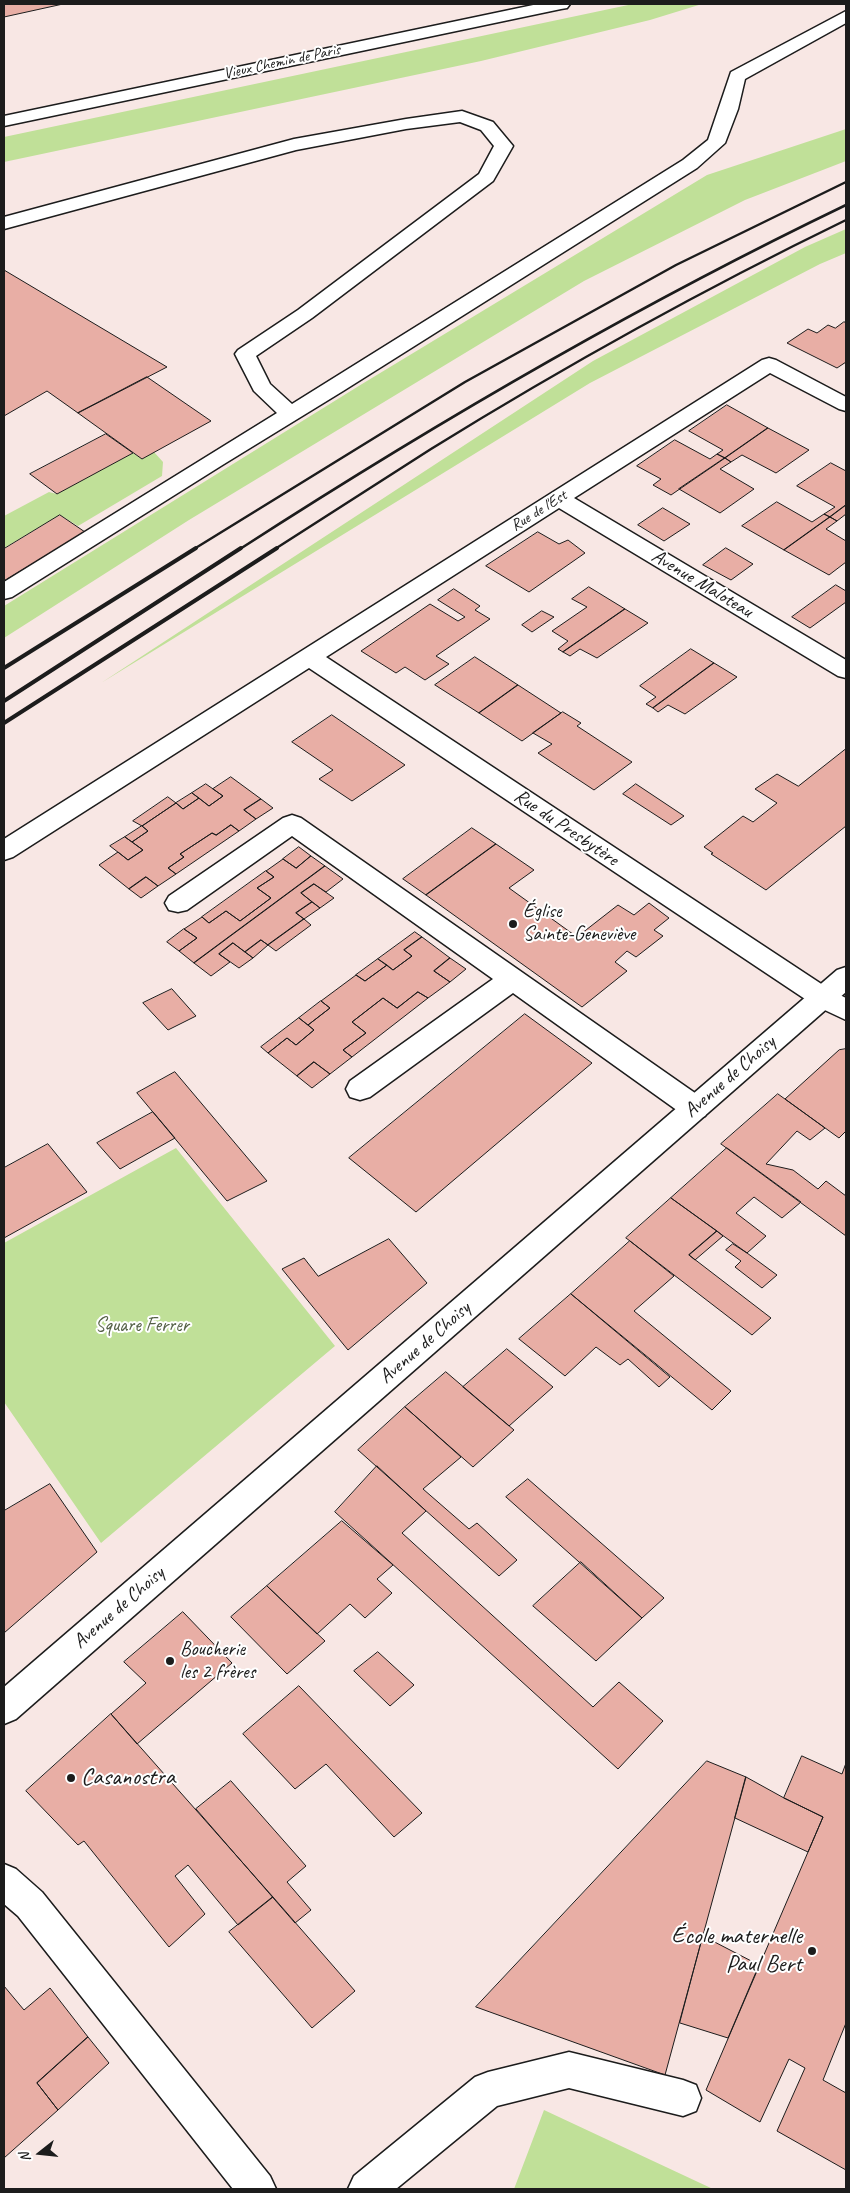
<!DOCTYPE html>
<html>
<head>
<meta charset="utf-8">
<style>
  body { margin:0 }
  #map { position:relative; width:850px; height:2193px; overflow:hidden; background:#f8e7e4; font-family:Caveat,sans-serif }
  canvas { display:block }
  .frame { position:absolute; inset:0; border:5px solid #1c1c1c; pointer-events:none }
  .north { position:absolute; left:15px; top:2128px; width:50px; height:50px; -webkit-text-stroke:4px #fff; paint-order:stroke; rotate:254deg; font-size:14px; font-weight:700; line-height:20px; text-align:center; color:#1c1c1c }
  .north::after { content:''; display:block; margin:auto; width:18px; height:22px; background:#1c1c1c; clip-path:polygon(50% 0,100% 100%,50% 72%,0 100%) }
</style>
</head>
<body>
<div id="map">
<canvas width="850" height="2193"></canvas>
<div class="frame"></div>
<div class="north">N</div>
</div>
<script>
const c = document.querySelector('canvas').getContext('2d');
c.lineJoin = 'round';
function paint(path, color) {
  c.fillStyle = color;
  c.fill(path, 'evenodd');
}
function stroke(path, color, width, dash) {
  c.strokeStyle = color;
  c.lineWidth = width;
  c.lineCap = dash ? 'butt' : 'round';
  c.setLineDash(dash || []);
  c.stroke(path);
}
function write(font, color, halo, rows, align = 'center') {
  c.font = font + ' Caveat,sans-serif';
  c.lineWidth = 4;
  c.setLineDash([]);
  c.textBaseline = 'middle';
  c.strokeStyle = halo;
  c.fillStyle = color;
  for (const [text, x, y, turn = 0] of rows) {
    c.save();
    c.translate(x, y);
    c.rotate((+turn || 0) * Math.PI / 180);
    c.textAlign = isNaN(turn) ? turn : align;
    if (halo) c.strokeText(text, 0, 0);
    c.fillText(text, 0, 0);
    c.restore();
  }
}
paint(new Path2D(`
  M633 4H702L650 20 481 61 4 162V137Z
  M846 129V161L745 200 584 281 189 520 4 638V606L362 384 707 175Z
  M846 229V253L820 264 590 383 101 683 593 361 805 247Z
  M154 452 163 462 162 476 78 526 60 515 4 548V516L49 492 57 494 133 453 142 459Z
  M176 1148 335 1346 101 1543 4 1402V1243Z
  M544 2110 713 2189H514Z`), '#c0e098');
const building = new Path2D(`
  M4 4H63L4 17Z
  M4 270 167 367 78 413 47 391 4 416Z
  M844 322H846V362L837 368 787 343 808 329 817 333 828 325 835 328Z
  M147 377 211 421 142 459 78 413Z
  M727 405 768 428 725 458 717 454 723 450 689 431Z
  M768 428 809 450 776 473 742 455 731 462 725 458Z
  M106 434 133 453 57 494 30 474Z
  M675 440 710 459 717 454 725 458 671 495 653 485 661 479 637 466Z
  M725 458 731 462 720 469 754 489 720 513 679 489Z
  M831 463 846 471V505L830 517 824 514 835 507 797 486Z
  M777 502 812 522 824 514 830 517 784 550 742 526Z
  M846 505V514L837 521 830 517Z
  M663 508 690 524 664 541 638 525Z
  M60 515 85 532 4 581V549Z
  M830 517 837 521 826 529 846 541V562L829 575 784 550Z
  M538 532 559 544 568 540 585 553 529 592 486 566Z
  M726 548 753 564 731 580 703 565Z
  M836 585 846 591V602L810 628 792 617Z
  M589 587 625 609 563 652 558 649 568 641 552 631 587 607 572 599Z
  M454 589 480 606 475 610 490 619 436 656 449 664 425 680 405 667 396 673 361 651 430 604 458 621 465 617 438 600Z
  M625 609 648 623 597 658 580 649 570 656 563 652Z
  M542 611 554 617 532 632 522 625Z
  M691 649 714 663 653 708 646 704 656 697 640 686Z
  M475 657 518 685 479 713 435 685Z
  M714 663 737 677 685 714 668 705 658 712 653 708Z
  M518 685 561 713 522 741 479 713Z
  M563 712 581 723 577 726 632 762 594 790 538 753 552 744 533 733Z
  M332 715 405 765 352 801 319 779 333 770 292 742Z
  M846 749V826L766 890 711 854 713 853 704 847 743 816 753 822 777 803 755 789 777 774 798 786Z
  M231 777 261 799 244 810 256 819 239 831 231 825 216 835 212 833 180 854 184 857 168 868 176 874 158 886 146 877 129 889 99 865 118 852 128 860 143 850 132 842 148 831 142 826 176 803 183 809 199 798 209 806 223 796 213 789Z
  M206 784 223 796 209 806 192 793Z
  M636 784 684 816 671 825 623 794Z
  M192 793 199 798 183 809 176 803Z
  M168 797 176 803 142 826 133 821Z
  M261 799 273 808 256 819 244 810Z
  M231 825 239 831 176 874 168 868 184 857 180 854 212 833 216 835Z
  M142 826 148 831 132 842 125 837Z
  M472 828 496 844 426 895 403 879Z
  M125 837 143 850 128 860 110 846Z
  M496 844 534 870 509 888 577 937 618 905 634 915 649 903 669 918 654 930 663 936 636 957 627 951 615 962 627 971 582 1007 426 895Z
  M299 847 311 856 296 868 283 859Z
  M311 856 325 866 194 963 179 951 197 938 184 929 202 917 209 923 226 911 240 921 271 898 257 888 274 877 266 871 283 859 296 868Z
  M325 866 343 879 326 892 314 884 301 893 312 902 296 913 304 919 268 945 261 940 245 952 233 943 219 954 230 962 211 976 194 963Z
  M266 871 274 877 257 888 271 898 240 921 226 911 209 923 202 917Z
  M146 877 158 886 141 898 129 889Z
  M314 884 334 898 320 908 301 893Z
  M312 902 320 908 304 919 296 913Z
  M304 919 311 925 276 951 268 945Z
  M184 929 197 938 179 951 167 942Z
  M415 932 422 937 404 950 412 956 393 970 378 959Z
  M422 937 450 958 434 971 450 982 428 998 418 992 397 1008 383 998 352 1022 366 1033 343 1050 352 1057 330 1074 314 1062 297 1076 268 1053 287 1038 296 1045 314 1030 308 1025 330 1008 321 1001 356 975 365 981 387 965 393 970 412 956 404 950Z
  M261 940 268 945 253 958 245 952Z
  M233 943 253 958 239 968 219 954Z
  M450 958 466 969 450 982 434 971Z
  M378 959 387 965 365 981 356 975Z
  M172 989 196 1016 168 1030 143 1003Z
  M418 992 428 998 352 1057 343 1050 366 1033 352 1022 383 998 397 1008Z
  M321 1001 330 1008 308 1025 299 1018Z
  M525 1014 592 1063 416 1212 349 1158Z
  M299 1018 314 1030 296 1045 287 1038 268 1053 261 1047Z
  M846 1049V1131L839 1138 785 1099 839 1050Z
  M314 1062 330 1074 312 1088 297 1076Z
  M175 1072 267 1181 227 1201 137 1093Z
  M778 1094 825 1128 810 1140 797 1131 766 1164 793 1170 818 1189 826 1181 846 1196V1236L721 1144Z
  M153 1112 175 1138 120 1169 97 1143Z
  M48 1144 87 1192 4 1238V1168Z
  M727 1148 801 1202 782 1218 754 1197 736 1213 766 1236 747 1253 671 1198Z
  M671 1198 717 1231 689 1255 771 1318 752 1335 626 1238Z
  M717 1231 723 1236 695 1260 689 1255Z
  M389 1239 427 1283 348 1350 282 1269 304 1258 318 1276Z
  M630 1241 674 1276 634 1311 731 1391 712 1410 571 1294Z
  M733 1244 747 1253 777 1275 762 1288 735 1267 741 1261 726 1250Z
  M571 1294 670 1377 659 1387 628 1359 620 1365 596 1347 565 1376 519 1339Z
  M507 1349 553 1387 509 1426 463 1387Z
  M446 1372 514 1430 473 1467 405 1407Z
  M405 1407 461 1457 423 1489 469 1529 477 1523 517 1560 499 1576 358 1450Z
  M377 1466 426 1511 402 1533 593 1707 619 1682 663 1721 618 1769 335 1512Z
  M528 1479 664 1598 642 1618 506 1497Z
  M50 1484 97 1552 4 1633V1511Z
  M342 1521 393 1565 377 1579 392 1593 365 1618 350 1604 317 1634 267 1586Z
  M581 1562 642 1618 596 1661 533 1606Z
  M267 1586 325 1641 287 1674 231 1617Z
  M183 1612 232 1663 137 1744 111 1714 146 1683 124 1662Z
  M378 1652 414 1685 390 1706 354 1671Z
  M299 1686 422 1813 394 1837 326 1764 295 1789 243 1734Z
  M111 1714 273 1897 238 1925 188 1865 175 1876 205 1914 169 1947 84 1841 78 1845 26 1791Z
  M802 1756 842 1774 846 1763V2023L823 2080 846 2093V2170L777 2131 805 2068 789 2059 760 2122 706 2090 823 1817 784 1798Z
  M707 1761 746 1777 665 2075 476 2007Z
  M746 1777 784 1798 823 1817 808 1852 735 1818Z
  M231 1781 306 1866 287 1882 311 1910 295 1923 196 1809Z
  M273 1897 355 1991 312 2028 229 1932Z
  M703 1936 759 1965 728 2038 680 2023Z
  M4 1986 24 2010 50 1988 88 2037 37 2083 58 2110 4 2158Z
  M88 2037 109 2063 58 2110 37 2083Z`);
paint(building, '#e8aea5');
stroke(building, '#1c1c1c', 1);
const minor = new Path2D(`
  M538 4H570L567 8 561 9 4 126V116Z
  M846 11V23L745 79 738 109 725 143 697 168 343 391 224 464 12 597 4 599V582L277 413 254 391 235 354 238 350 298 310 479 174 494 146 481 130 460 122 406 129 296 150 4 229V217L294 139 406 119 462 111 493 122 513 146 493 181 312 318 256 356 270 384 292 404 683 160 708 140 731 72Z
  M769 358 776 360 846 397V411L839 409 770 373 574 498 846 660V678L838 676 559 508 326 657 832 991 846 998V1020L814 1005 309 668 13 857 4 860V839L762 360Z
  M292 815 301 818 705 1100 709 1108 705 1116 695 1119 685 1116 513 993 370 1097 360 1100 350 1097 346 1089 350 1081 493 979 292 836 187 910 178 912 169 910 165 903 169 896 283 818Z
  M4 1864 16 1869 42 1892 270 2176 276 2189H233L18 1916 4 1904Z
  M569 2052 683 2080 696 2085 701 2098 696 2111 683 2116 569 2088 497 2106 396 2189H348L354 2176 475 2077 488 2072Z`);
const major = new Path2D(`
  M846 967V992L16 1719 4 1724V1687L837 970Z`);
stroke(minor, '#1c1c1c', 3);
stroke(major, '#1c1c1c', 3);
paint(minor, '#fff');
paint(major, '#fff');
stroke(new Path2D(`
  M194 549 465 382 676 265 846 182
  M240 549C435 423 636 306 846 205
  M275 549C327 516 379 482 431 449 565 366 704 289 846 220`), '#1c1c1c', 2.5);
stroke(new Path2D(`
  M4 668 196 548
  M4 701 241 548
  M4 723 277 548`), '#1c1c1c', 4);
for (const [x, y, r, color] of [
  [513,924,5,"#1c1c1c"],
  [170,1661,5,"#1c1c1c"],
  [71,1778,5,"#1c1c1c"],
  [812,1951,5,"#1c1c1c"]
]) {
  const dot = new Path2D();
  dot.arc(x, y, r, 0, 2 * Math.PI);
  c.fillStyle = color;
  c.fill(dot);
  stroke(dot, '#fff', 2);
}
write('16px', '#1c1c1c', '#fff', [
  ["Vieux Chemin de Paris",282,62,-12],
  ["Rue de l'Est",539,511,-32]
]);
write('20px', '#1c1c1c', '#fff', [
  ["Avenue Maloteau",702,584,31],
  ["Rue du Presbytère",566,828,34],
  ["Avenue de Choisy",730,1077,-41],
  ["Avenue de Choisy",425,1343,-41],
  ["Avenue de Choisy",119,1608,-41]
]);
write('20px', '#1c1c1c', '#fff', [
  ["Église",523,912],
  ["Sainte-Geneviève",523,935],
  ["Boucherie",180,1650],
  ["les 2 frères",180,1673]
], 'left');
write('20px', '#556147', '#fff', [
  ["Square Ferrer",142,1326]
]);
write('24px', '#1c1c1c', '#fff', [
  ["Casanostra",81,1778],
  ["École maternelle",802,1937,"right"],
  ["Paul Bert",802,1965,"right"]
], 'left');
</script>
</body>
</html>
